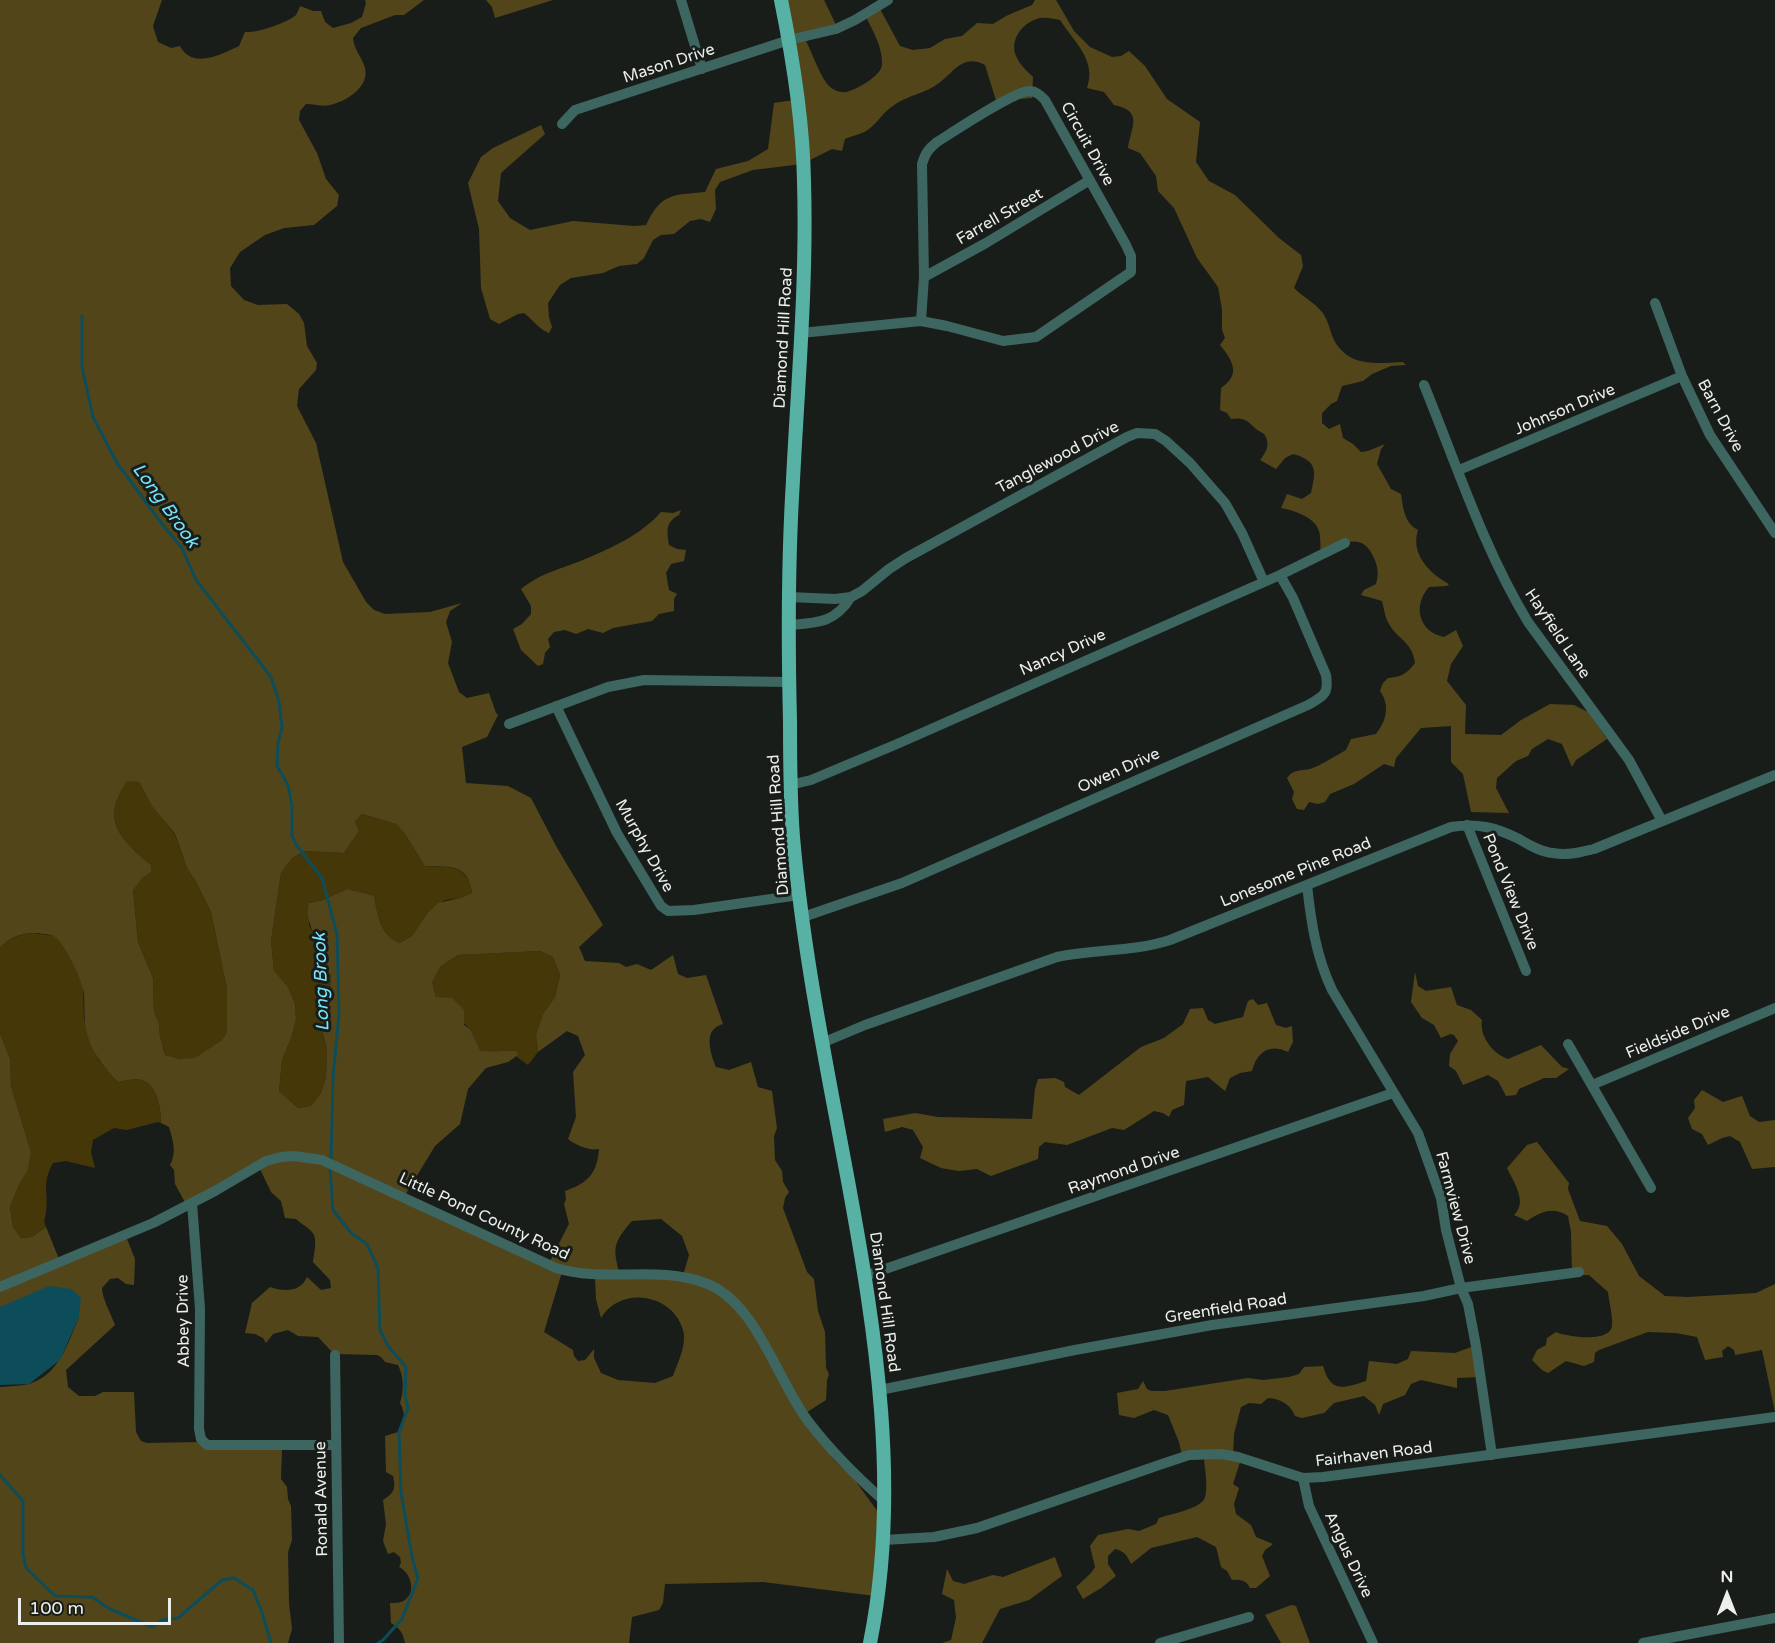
<!DOCTYPE html>
<html>
<head>
<meta charset="utf-8">
<style>
  body { margin:0 }
  #map { position:relative; width:1775px; height:1643px; overflow:hidden; background:#191d1a; font-family:"Varela Round",sans-serif }
  canvas { display:block }
  .north { position:absolute; left:1697px; top:1565px; width:60px; height:60px; -webkit-text-stroke:4px #191d1a; paint-order:stroke; rotate:0deg; font-size:16px; font-weight:700; line-height:24px; text-align:center; color:#ecefec }
  .north::after { content:''; display:block; margin:auto; width:21px; height:27px; background:#ecefec; clip-path:polygon(50% 0,100% 100%,50% 72%,0 100%) }
  .scale { position:absolute; left:18px; top:1598px; width:153px; height:27px; box-sizing:border-box; border:3px solid #ecefec; border-top:0; padding-left:8px; font-size:18px; line-height:21px; white-space:nowrap; color:#ecefec; -webkit-text-stroke:4px #191d1a; paint-order:stroke }
</style>
</head>
<body>
<div id="map">
<canvas width="1775" height="1643"></canvas>
<div class="north">N</div>
<div class="scale">100 m</div>
</div>
<script>
const c = document.querySelector('canvas').getContext('2d');
c.lineJoin = 'round';
function paint(path, color) {
  c.fillStyle = color;
  c.fill(path, 'evenodd');
}
function stroke(path, color, width, dash) {
  c.strokeStyle = color;
  c.lineWidth = width;
  c.lineCap = dash ? 'butt' : 'round';
  c.setLineDash(dash || []);
  c.stroke(path);
}
function write(font, color, halo, rows, align = 'center') {
  c.font = font + ' "Varela Round",sans-serif';
  c.lineWidth = 6;
  c.setLineDash([]);
  c.textBaseline = 'middle';
  c.strokeStyle = halo;
  c.fillStyle = color;
  for (const [text, x, y, turn = 0] of rows) {
    c.save();
    c.translate(x, y);
    c.rotate((+turn || 0) * Math.PI / 180);
    c.textAlign = isNaN(turn) ? turn : align;
    if (halo) c.strokeText(text, 0, 0);
    c.fillText(text, 0, 0);
    c.restore();
  }
}
paint(new Path2D(`
  M127 780 139 782 154 807 175 835 187 868 195 880 211 912 227 989V1032L222 1040 195 1059H180L165 1055 160 1037 159 1023 154 1012 153 978 138 942 133 889 143 876 151 872V865C120 837 100 822 127 780Z
  M362 814 396 824 405 834 425 866C449 867 468 864 472 893L460 898 445 900 426 915 412 936 400 943C380 935 378 917 374 897L347 889 323 900 309 903V925L315 937 314 961 331 974 330 994 321 1025 327 1049 326 1077 321 1093 311 1106 298 1108 279 1091 282 1060 292 1036 296 1019 295 1004 274 971 271 941 281 873 292 858 305 851 344 853 359 831 355 822Z
  M33 933 55 936 64 944 83 985 84 1019 98 1059 118 1082C125 1081 135 1078 142 1080 158 1086 161 1109 161 1123L158 1122 127 1130 114 1128 93 1140 91 1152 95 1168 66 1161 53 1163C41 1185 49 1192 46 1212 45 1219 43 1220 46 1227L32 1237 21 1238 13 1227 10 1207 18 1187 28 1170 31 1152 11 1086 10 1059 0 1033V948C9 938 20 934 33 933Z
  M540 951 553 957 560 975 555 997 543 1014 536 1034 538 1052 528 1065 517 1057 516 1051C503 1050 493 1053 480 1050L470 1029 436 997 432 982 441 966 458 955Z`), '#453708');
paint(new Path2D(`
  M0 0H162L153 26 158 42 171 48 180 46C192 70 222 54 239 46L245 32C257 33 287 23 296 15 296 15 300 7 300 6L313 11H321L325 22 333 28 351 23 362 17 366 3 365 0H424L404 15H395L361 28 353 38C354 50 362 57 365 68 370 87 345 102 330 105 323 107 314 104 306 104L300 111 299 120 317 153 326 179 339 195 337 206 314 225 284 228 265 235 240 252 230 268 231 286 244 300 258 305 287 304 299 314 304 323 307 346 317 363 316 370 299 389 297 406 316 443 343 562 366 602 374 610 385 614 430 612 462 603 450 611 446 622 452 642 448 663 459 692 467 698 489 693 496 713 498 715 487 737 462 747 466 783 508 786 531 798 556 846 603 925 579 947 585 961 619 963 626 967 637 964 651 970 673 955 678 974 687 978 706 975 723 1024C720 1025 717 1026 714 1029 705 1037 712 1058 716 1067L729 1070 751 1062 758 1087 772 1091 777 1128 774 1136 775 1160 782 1171 783 1182 789 1192 785 1198 783 1208 807 1272 814 1279 818 1311 825 1332 826 1368 829 1374 827 1380 826 1400 804 1414 834 1460 854 1479 878 1512 875 1596 763 1582 665 1584 663 1603 659 1610 632 1617 629 1643H405C403 1633 400 1628 391 1623L390 1603C396 1603 401 1603 405 1600 417 1591 410 1572 399 1567L401 1563 400 1557 394 1552 388 1554 383 1541 386 1524 383 1500C394 1493 396 1489 393 1476L386 1472 385 1436 398 1432C405 1421 406 1414 400 1403 404 1390 404 1377 398 1365L385 1362 381 1357 377 1355 334 1354 318 1337 298 1336 288 1330 273 1334 266 1343 263 1338 255 1334 245 1333 252 1303 270 1287C284 1292 301 1292 307 1277L321 1290 331 1288 330 1280 313 1262C314 1254 318 1238 312 1232 308 1227 301 1224 296 1219L285 1218 281 1201 271 1192 260 1169 187 1206 175 1184 174 1170 170 1165C177 1152 173 1141 169 1127L161 1123C161 1109 158 1086 142 1080 135 1078 125 1081 118 1082 106 1069 95 1057 89 1040 83 1024 85 1010 84 994 84 984 64 942 55 937 51 934 43 934 37 933 23 932 9 937 0 948ZM127 781 139 782 153 807 175 834 187 868 195 880 211 912 227 989V1032L222 1040 195 1058 180 1059 165 1055 160 1037 159 1023 154 1012 153 978 138 942 133 890 143 877 151 872V865C120 838 100 821 127 781ZM362 814 396 824 405 834 425 866C450 867 468 863 472 893L460 898 438 903 426 915 412 936 400 943C380 935 378 917 374 896L347 889 323 900 309 903C306 916 310 923 314 936 316 943 314 953 314 961L331 975 330 994 321 1025 327 1049 326 1077 321 1093 311 1106 298 1108 279 1091 282 1060 292 1036 296 1019 295 1004 287 986 274 971 271 941 281 873 292 858 305 851 344 853 359 831 355 822ZM540 951 553 957 560 975 555 997 543 1014 536 1034 538 1052 567 1031 578 1036 585 1055 573 1072 576 1117 568 1139C575 1145 590 1151 599 1149 597 1175 587 1183 565 1191L566 1199 564 1204 569 1224 548 1265 404 1197 435 1146 460 1124 468 1089 486 1068 508 1062 518 1055 516 1051C503 1050 493 1053 480 1050L470 1029 464 1025V1010L452 998 436 997 432 982 441 966 458 955ZM661 1219 682 1236 689 1255 682 1279 620 1276C613 1248 612 1244 632 1221ZM562 1272 595 1277 596 1299 601 1318C621 1285 673 1294 683 1330 687 1345 678 1362 673 1376L655 1383 618 1380 601 1373 594 1358V1349L585 1360 578 1361 574 1356 573 1350 544 1332Z
  M486 0H553L495 18 492 7Z
  M781 0H824L838 29 806 41C812 53 821 78 829 86 833 90 841 93 846 92 856 90 881 76 882 65 883 48 873 31 866 17L880 9 900 46 913 50 930 48 945 39 962 36 977 23 993 24 1006 16 1032 5 1035 0H1056L1074 31 1090 47 1112 57 1121 56 1129 51 1145 66 1167 99 1200 122 1196 162 1209 181 1235 195 1279 238 1301 255 1303 266 1294 288C1303 297 1314 302 1322 312 1329 321 1330 333 1335 342 1351 368 1378 363 1403 362L1406 365 1391 366 1372 374 1363 381 1342 386 1337 401 1331 404 1322 413V423L1329 429 1340 424 1343 438 1353 444 1361 452 1368 451 1385 444 1381 449 1377 464 1391 489 1401 494C1403 507 1404 523 1418 530 1410 554 1430 574 1449 584L1447 586 1429 587C1412 606 1419 632 1444 637L1456 630 1463 646 1451 664 1447 681 1466 705 1465 734 1501 735 1521 720 1550 704 1574 705 1588 712 1607 739 1576 760 1572 767 1562 744 1548 739 1532 749 1528 756 1516 761 1497 778 1496 788 1509 813 1471 812 1463 774 1451 762V726L1421 728 1396 758 1394 767 1384 764 1354 784 1330 794 1325 802 1318 804 1309 802 1304 810 1297 809 1292 799 1294 792 1287 778C1294 769 1300 771 1310 769 1322 765 1335 756 1346 750L1351 739 1376 734C1387 720 1390 705 1380 691L1383 683 1388 678C1401 677 1407 674 1415 663 1412 641 1398 640 1389 624 1385 618 1384 608 1382 601L1361 595 1364 590 1376 584C1379 574 1378 566 1373 556 1361 530 1339 545 1321 556 1320 548 1321 538 1319 531 1315 517 1293 510 1281 508L1287 494 1302 499 1311 493C1316 471 1318 461 1293 454L1285 458 1276 469 1260 460C1266 453 1271 443 1264 434 1262 432 1258 431 1256 429 1247 420 1244 417 1231 419L1227 413 1220 410 1221 388C1242 374 1232 360 1220 345L1225 338 1222 330V309L1218 287 1197 258 1174 208 1158 191 1156 176 1140 153 1128 148C1131 127 1144 111 1114 105L1104 92 1087 88C1097 60 1074 42 1060 20 1054 19 1046 17 1040 18 1022 22 1008 41 1017 58 1020 65 1028 72 1033 77L1032 98 1019 99 998 107 985 65C960 52 952 77 933 87 919 95 905 96 890 108 882 114 876 125 866 131 862 134 851 136 845 139L842 151 832 149 802 164 753 170 720 182 715 190 716 209 710 222 701 219 690 221 674 234 661 235 653 240 644 258 637 264 619 266 603 273 571 278 560 285 548 303 549 317 552 327 549 333C540 330 532 319 524 313L518 314 499 324 490 319 481 288 479 229 468 183 481 157 493 148 541 125 545 134 501 173 498 201 510 218 530 230 573 221 634 226 646 225C661 193 673 195 705 192L716 169 748 161 768 149 774 103 794 100Z
  M681 510 679 515C665 522 667 531 669 545L677 549 686 550 684 561 671 564 666 573 669 590 677 594 674 599V611L659 614 652 621 613 628 603 633 588 629 576 634 565 630 554 632 548 639 550 647 545 653 543 664 538 666 521 650 513 629 522 624 531 614V606L521 589C544 571 560 570 585 559 612 548 642 534 661 512L673 513Z
  M1415 972 1418 986 1426 991 1451 987 1457 1005 1471 1010 1482 1020C1479 1036 1493 1054 1508 1059L1541 1045 1562 1067 1569 1069 1556 1078H1544L1519 1089 1516 1095 1506 1096 1498 1081 1488 1075 1463 1085 1456 1071 1449 1066 1450 1054 1458 1041 1454 1035 1450 1034 1441 1038 1434 1025 1422 1018 1411 1002Z
  M1253 999 1258 1005 1267 1003 1276 1025 1286 1028 1292 1026 1293 1042 1288 1052C1269 1043 1257 1052 1252 1071L1240 1073 1230 1078 1225 1091 1208 1077 1186 1081 1184 1105 1172 1110 1169 1117 1163 1113 1154 1111 1124 1130 1112 1128 1067 1145 1045 1142 1039 1147 1038 1159 991 1176 977 1169 959 1171 941 1168 920 1158 923 1147 913 1130 902 1127 885 1132 883 1119 915 1113 938 1117 1032 1119 1035 1089 1038 1079 1055 1078 1064 1082 1065 1087 1079 1095 1141 1047 1164 1038 1183 1024 1190 1009 1203 1008 1208 1020 1215 1024 1243 1017 1248 1001Z
  M0 1033 10 1059 11 1086 31 1152 28 1170 18 1187 10 1207 13 1227 21 1238 32 1237 46 1227 61 1264 127 1239 135 1259 134 1285 126 1284 118 1278 110 1279 102 1288C102 1298 111 1314 115 1325L66 1370 68 1387 79 1396H95L103 1392H134L136 1432 141 1441 147 1443 203 1442 282 1449 281 1479 287 1487 288 1499 291 1506 292 1540 288 1552 289 1603 292 1629 288 1643H0V1387C9 1386 20 1386 29 1384 59 1375 68 1343 79 1317L0 1308Z
  M1702 1090 1723 1102 1742 1096 1750 1116 1759 1122 1775 1120V1167L1752 1169 1740 1142 1730 1136 1722 1138 1708 1145 1702 1134 1692 1129 1688 1118 1695 1108 1694 1100Z
  M1537 1142 1569 1183 1568 1189 1580 1221 1607 1226 1622 1244 1639 1276 1665 1296 1688 1297 1756 1293 1775 1284V1412L1762 1350 1735 1355 1734 1350 1728 1346 1722 1351 1723 1357 1705 1360 1697 1337 1676 1333 1648 1332 1599 1350 1595 1353 1594 1362 1584 1366 1566 1361 1548 1373 1542 1370 1532 1360 1537 1350 1546 1345 1547 1338 1556 1332C1567 1337 1610 1343 1612 1326 1613 1316 1609 1302 1608 1292L1589 1275H1572L1571 1232 1568 1216C1553 1206 1540 1212 1527 1221L1514 1215C1528 1202 1514 1183 1507 1168L1527 1145Z
  M1474 1346 1479 1377 1457 1378V1388L1421 1380 1411 1384 1405 1395 1383 1404 1379 1415 1375 1405 1364 1396 1334 1403 1324 1413 1302 1418 1295 1416C1290 1404 1281 1399 1268 1398L1261 1404 1249 1403 1241 1407 1234 1434 1233 1458 1240 1462 1233 1484 1239 1488 1234 1504 1236 1514 1251 1525 1256 1537 1273 1544 1265 1550 1262 1556 1270 1576 1256 1588H1250C1246 1580 1240 1579 1232 1580L1227 1571 1221 1567 1216 1547 1197 1537 1151 1548 1131 1564C1127 1555 1124 1551 1115 1549L1108 1556V1564L1116 1576 1101 1588 1083 1599 1076 1587 1091 1573 1095 1567 1090 1546 1098 1535 1128 1529 1139 1531 1156 1524 1159 1518C1170 1514 1202 1509 1205 1497 1208 1486 1205 1470 1204 1459L1183 1460 1179 1442 1168 1415 1154 1410 1134 1418 1119 1415 1117 1393 1138 1389 1143 1381 1147 1389 1151 1391H1165L1248 1378 1263 1380 1289 1377 1299 1374 1304 1367 1323 1366C1331 1394 1344 1388 1366 1381L1369 1361 1397 1364 1408 1359 1411 1351 1455 1353Z
  M1055 1557 1062 1576 1029 1600 1000 1609 982 1643H942L951 1640 956 1618 954 1600 942 1594 947 1569 953 1581 964 1584 993 1575 1003 1577Z
  M1291 1605 1296 1606 1310 1643H1281L1265 1615Z`), '#53451a');
paint(new Path2D(`
  M49 1286 72 1289 81 1298 79 1317 60 1360 29 1384 0 1385V1307Z`), '#0d4d59');
stroke(new Path2D(`
  M82 316V367L93 417 117 463 162 524 182 548 196 580 271 677 279 702 282 727 278 743 277 766 288 785 292 806V836L297 846 322 878 337 934 339 1014 333 1077 331 1162
  M330 1168 333 1210 351 1233 367 1244 378 1268 380 1330 388 1346 406 1367 405 1395 408 1408 399 1432 401 1492 412 1557 418 1578 402 1619 383 1640 378 1643
  M0 1475 23 1501V1554L26 1568 55 1596 92 1597 108 1608 152 1627 162 1620 178 1618 222 1580 234 1578 253 1590 262 1612 271 1643`), '#0d4d59', 3);
stroke(new Path2D(`
  M681 0 702 69
  M562 124 575 110 789 40 836 29 855 20 888 0
  M924 277 986 243 1090 180
  M1655 303 1682 376 1710 435 1775 533
  M801 333 921 321 947 326 1003 341 1036 337 1131 272V256L1126 245 1045 100C1040 95 1036 91 1029 91 1013 92 953 132 937 142 928 149 925 154 922 164L924 277 921 321
  M1424 385C1456 463 1484 550 1528 622L1629 760 1662 821
  M1459 470 1682 376
  M789 597 835 599 851 597 862 591 889 569 906 558 1127 437 1137 433 1155 434 1166 441 1190 463 1225 503 1242 533 1264 582
  M789 625C817 623 835 623 851 597
  M556 706 617 833 661 906 668 911 694 910 799 895
  M509 724 608 687 644 680 789 682
  M790 785 811 780 897 744 1280 575 1345 543
  M1467 825 1526 971
  M1307 885C1311 922 1316 956 1332 990L1418 1133 1441 1198 1446 1230 1461 1288 1468 1304 1476 1346 1492 1455
  M803 917 902 883 1308 705C1324 696 1329 694 1326 675L1293 598 1280 575
  M822 1043 865 1025 1057 957C1095 949 1133 952 1170 940L1451 827C1477 823 1495 827 1519 839 1529 845 1541 852 1553 853 1567 856 1581 852 1594 849L1775 775
  M1568 1044 1651 1188
  M1592 1085 1775 1008
  M192 1203 200 1309 199 1429 201 1439 207 1445H336
  M865 1276 1393 1093
  M0 1287 153 1223 215 1191 266 1161 281 1157 294 1156 322 1160 556 1268C605 1283 657 1265 705 1283 756 1301 777 1380 808 1421 830 1450 856 1476 883 1500
  M335 1355 339 1643
  M880 1390 1075 1350 1212 1325 1424 1296 1461 1288 1579 1272
  M1303 1478 1309 1506 1373 1643
  M884 1540 934 1537 977 1528 1162 1464 1189 1455 1221 1454 1238 1457 1303 1478 1323 1477 1775 1417
  M1160 1643 1249 1617
  M1643 1643 1775 1618`), '#3d6660', 10);
stroke(new Path2D(`
  M781 0C793 59 803 121 804 181 807 281 798 381 793 480 788 560 788 641 790 721 790 759 790 798 793 837 803 953 827 1067 848 1181 876 1333 901 1490 870 1643`), '#57b2a5', 14);
write('16px', '#ecefec', '#191d1a', [
  ["Mason Drive",669,64,-18],
  ["Circuit Drive",1087,144,61],
  ["Farrell Street",1000,217,-30],
  ["Diamond Hill Road",784,338,-87],
  ["Johnson Drive",1565,410,-23],
  ["Barn Drive",1720,416,62],
  ["Tanglewood Drive",1058,458,-28],
  ["Hayfield Lane",1557,634,56],
  ["Nancy Drive",1063,653,-24],
  ["Owen Drive",1119,771,-24],
  ["Diamond Hill Road",779,825,-94],
  ["Murphy Drive",644,846,61],
  ["Lonesome Pine Road",1296,873,-22],
  ["Pond View Drive",1510,892,68],
  ["Fieldside Drive",1678,1033,-23],
  ["Raymond Drive",1124,1171,-19],
  ["Farmview Drive",1455,1208,75],
  ["Little Pond County Road",484,1217,25],
  ["Diamond Hill Road",884,1302,82],
  ["Greenfield Road",1226,1309,-9],
  ["Abbey Drive",184,1321,-91],
  ["Fairhaven Road",1374,1455,-7],
  ["Ronald Avenue",322,1499,-91],
  ["Angus Drive",1348,1555,65]
]);
write('italic 18px', '#74e5fe', '#191d1a', [
  ["Long Brook",165,506,54],
  ["Long Brook",322,982,-92]
]);
</script>
</body>
</html>
